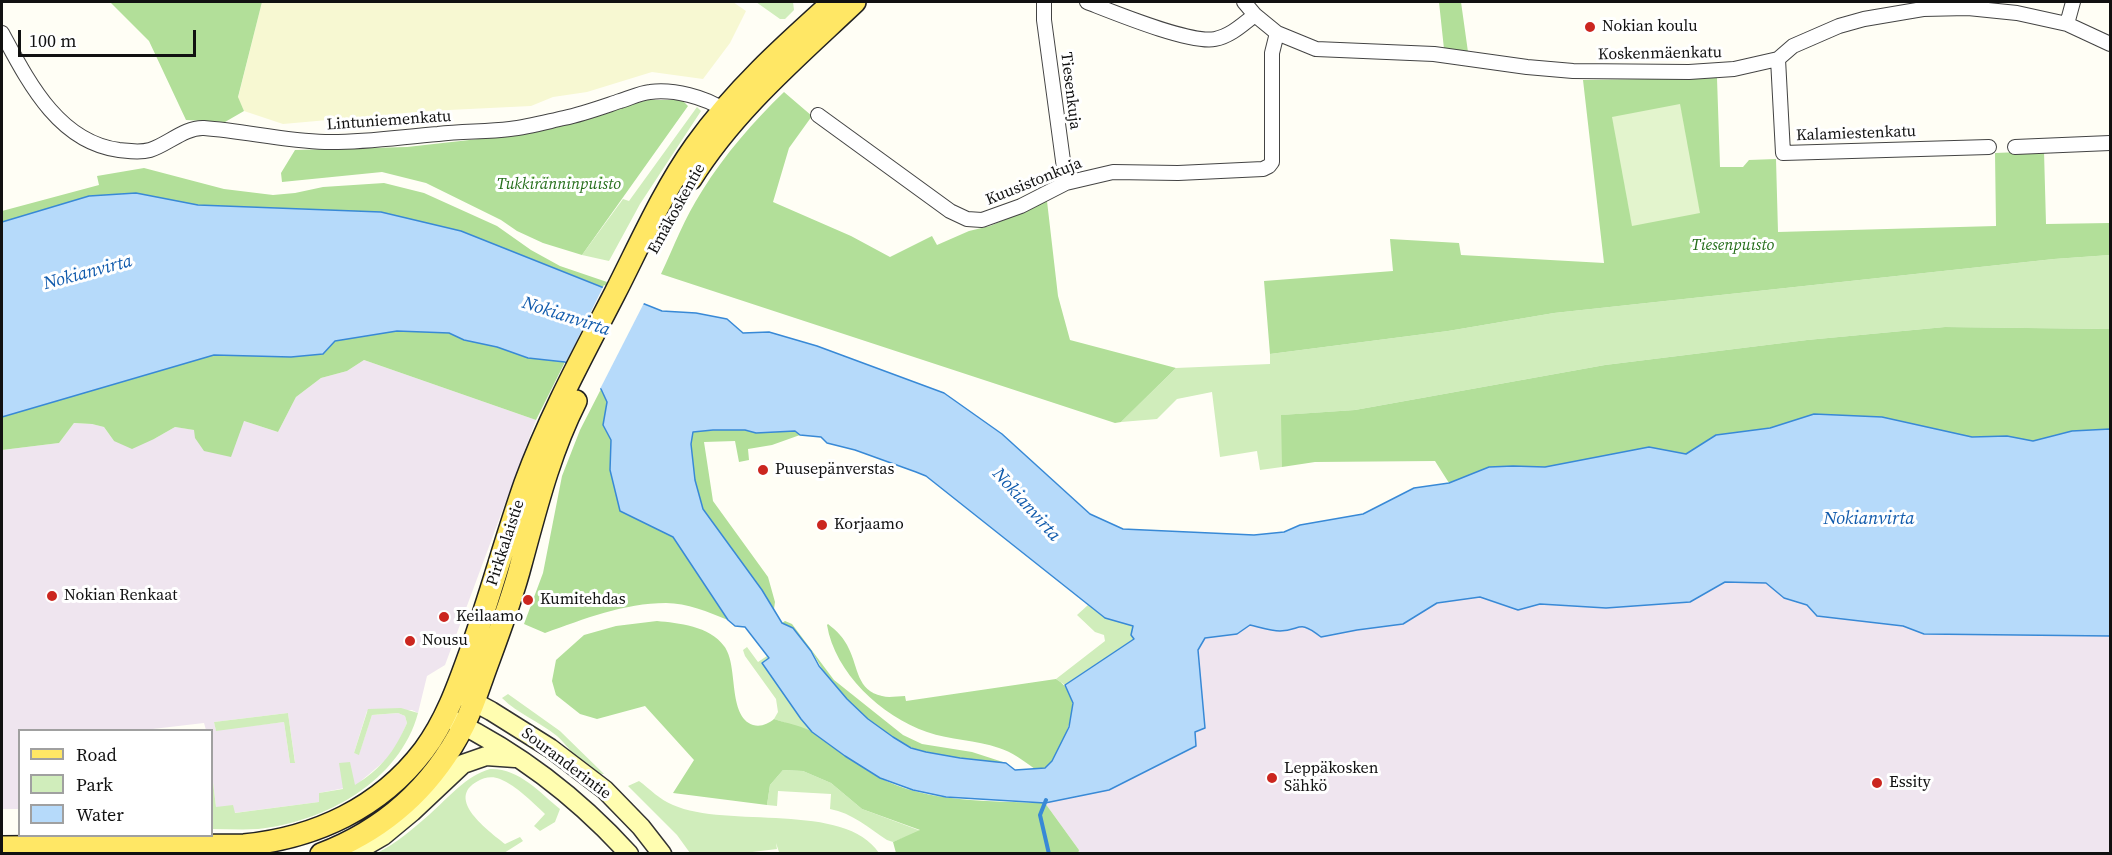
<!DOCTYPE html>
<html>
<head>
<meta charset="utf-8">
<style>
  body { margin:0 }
  #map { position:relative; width:2112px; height:855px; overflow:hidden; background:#fffef5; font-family:"Source Serif 4",serif }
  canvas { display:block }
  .frame { position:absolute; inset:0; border:3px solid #111; pointer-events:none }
  .legend { position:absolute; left:18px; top:729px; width:195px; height:108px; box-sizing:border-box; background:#fff; border:2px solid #a0a0a0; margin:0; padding:8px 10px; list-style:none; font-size:18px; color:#111 }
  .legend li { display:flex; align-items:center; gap:12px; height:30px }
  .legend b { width:30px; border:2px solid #a0a0a0 }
  .scale { position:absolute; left:18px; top:30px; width:178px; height:27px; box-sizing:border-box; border:3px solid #111; border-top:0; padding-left:8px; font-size:18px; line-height:21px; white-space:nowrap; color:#111; -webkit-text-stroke:4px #fff; paint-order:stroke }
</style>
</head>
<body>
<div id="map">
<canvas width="2112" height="855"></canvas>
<div class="frame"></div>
<ul class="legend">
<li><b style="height:8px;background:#ffe765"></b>Road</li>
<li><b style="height:16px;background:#d0edbb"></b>Park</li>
<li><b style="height:16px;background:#b6dafa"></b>Water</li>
</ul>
<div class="scale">100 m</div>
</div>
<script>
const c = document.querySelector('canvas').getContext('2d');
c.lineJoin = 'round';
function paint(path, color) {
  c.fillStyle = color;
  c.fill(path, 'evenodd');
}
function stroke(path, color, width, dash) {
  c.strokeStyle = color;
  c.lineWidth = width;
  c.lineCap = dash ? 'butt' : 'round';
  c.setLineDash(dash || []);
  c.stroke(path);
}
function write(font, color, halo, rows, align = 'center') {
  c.font = font + ' "Source Serif 4",serif';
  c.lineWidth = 6;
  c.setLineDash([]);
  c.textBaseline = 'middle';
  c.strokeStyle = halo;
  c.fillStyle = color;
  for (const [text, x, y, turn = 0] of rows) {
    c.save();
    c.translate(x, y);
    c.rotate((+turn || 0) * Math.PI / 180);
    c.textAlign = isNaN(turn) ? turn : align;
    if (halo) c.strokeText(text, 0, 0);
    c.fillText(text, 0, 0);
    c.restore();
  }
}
paint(new Path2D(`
  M364 360 536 420 445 665 427 676 418 713 412 710 367 711 354 753 359 754 372 715 398 713 405 716 407 723 397 745 387 759 355 786 319 793V802L234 813 216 807 212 774V730H206L204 723 144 730H20L19 809H2V450L59 443 74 423 92 424 104 427 114 441 154 439 175 427 195 430 244 421 278 432 296 397 321 378 347 371ZM288 713 295 762 290 763 284 722 216 730 214 722Z
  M1725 582 1766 583 1784 598 1903 626 1924 634 2110 636V853L1078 854 1079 850 1045 803 1109 790 1195 732 1205 728 1198 650 1204 638 1237 634 1250 625 1280 631 1299 626 1311 629 1321 637 1357 630 1403 624 1437 603 1480 597 1518 610 1540 604 1606 608 1690 602Z`), '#efe5ef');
paint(new Path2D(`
  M262 2H733L746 11 730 43 703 79 652 72 587 92 553 97 531 106 428 111 283 124 244 111 238 98Z`), '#f7f8d2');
paint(new Path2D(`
  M756 2H793L794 10 785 19H780Z
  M697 107 701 111 640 204 609 261 582 255 623 199 629 201Z
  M2110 255V329L1945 327 1807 340 1605 365 1355 410 1282 415V467L1260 470 1257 451 1220 457 1212 392 1177 399 1157 419 1121 422 1176 368 1270 364V354L1448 331 1554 313 2054 259Z
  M1088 605 1105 618 1134 626 1131 635 1134 639 1065 685 1056 679 1105 641 1104 635 1095 632 1077 615Z
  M747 647 758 662 767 656 769 658 763 664 801 719 812 732 774 719 778 712 776 699 745 656 743 650Z
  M508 694 560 731 604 774C585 775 570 747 557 736 540 722 518 714 502 698Z
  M401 708 418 713C400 781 325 822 258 829 243 830 227 829 212 829V774L216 807 233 805 235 813 319 802V793L343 789 339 763 350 762 355 785C382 768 394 752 407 723L405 716 398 713 372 715 359 755 354 753 368 709Z
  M288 713 295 763H290L284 722 216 731 214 722Z
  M490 769C519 768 539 792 560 809L555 822 540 831 534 826 545 814C532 802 517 786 500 779 493 776 484 777 478 781 444 799 489 831 505 844L520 837 523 841 504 853H377C397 843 414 828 430 814 449 797 466 776 490 769Z
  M783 770 803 771 831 783 862 809 921 831 893 842 887 840C869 828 852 813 830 809L831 794 778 791 777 806 767 805 770 785Z
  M639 781C650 789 660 800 673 805 727 829 845 801 879 853H771L779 852 776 843 777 849 736 854 690 853 677 835 628 786Z`), '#d0edbb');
paint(new Path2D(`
  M110 2H262L238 97 244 111 225 122 186 120 149 41Z
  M1439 2H1461L1468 52 1444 49Z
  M1717 78 1720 167H1743L1749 160 1776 159 1778 232 1996 226 1995 153 2044 151 2046 224 2110 223V255L2054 259 1554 313 1448 331 1270 354 1264 281 1393 271 1390 239 1459 243 1461 255 1604 263 1583 80Z
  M784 92 812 116 789 148 773 202 851 236 890 257 932 236 937 245 969 231 990 226 1047 201 1058 296 1070 340 1176 368 1121 422 1115 423 661 274C674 246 685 217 702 191 725 154 753 122 784 92Z
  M648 100H682L688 106 582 255 543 243 517 231 501 220 426 183 382 172 282 182 281 173 295 150 407 147 514 135Z
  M144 168 224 189 273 195 295 193 323 187 384 183 424 193 497 226 531 250 560 266 607 282 605 288 461 231 381 212 198 205 136 193 89 196 2 222V211L99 185 97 176Z
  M1945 327 2110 329V429L2072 431 2033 441 2007 436 1972 438 1814 414 1770 428 1716 435 1686 454 1649 447 1545 467 1513 466 1489 467 1449 483 1435 461 1315 462 1282 467 1281 415 1355 410 1605 365 1807 340Z
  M397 331 449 333 464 340 497 347 528 358 565 362 536 420 364 360 347 371 321 378 296 397 278 432 244 421 231 457 204 451 195 438 194 430 175 427 154 439 132 449 114 441 104 427 92 424 74 423 59 443 2 450V417L214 355 290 357 323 354 335 341Z
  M601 389 607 402 603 425 611 440 610 470 620 510 673 537 728 620C708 612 687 603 666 603 624 603 584 619 545 633L524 624 543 573 562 476 580 430Z
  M713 430H745L756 433 795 431 800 435 772 445 748 449 749 460 739 462 735 441 704 442 713 501 768 577 775 602 774 609 762 590 703 509 695 480 691 444 693 432Z
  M657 621C678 623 710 626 724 646 739 665 727 716 753 725 761 727 768 724 774 719 786 723 802 726 813 732 836 746 855 764 878 777 927 803 991 801 1045 803L1079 850 1078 854 896 853 893 842 920 830 862 809 831 783 803 771 783 770 770 785 767 805 673 793 694 760 645 706 597 719 580 714 556 695 552 681 556 660 584 635 616 626Z
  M785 621 792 624 834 680 903 735 922 744 972 752 1006 763C976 760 943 759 915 749 883 737 854 708 832 683 824 673 819 663 812 652 805 641 791 632 782 623Z
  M828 624C837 631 844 638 849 649 858 667 857 691 882 696 889 698 897 696 905 696L906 701 1056 679C1084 696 1070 726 1058 750 1055 756 1051 766 1044 768 1041 770 1038 769 1035 769 1024 761 1012 752 999 748 976 740 950 740 927 732 881 716 835 673 827 625Z`), '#b2df99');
paint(new Path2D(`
  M1680 104 1700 213 1632 226 1612 117Z`), '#e3f4cd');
const water = new Path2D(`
  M136 193 198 205 381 212 461 231 662 311 696 313 727 319 743 333 769 332 817 346 944 393 1002 434 1090 514 1123 529 1254 535 1284 532 1300 525 1363 514 1414 488 1449 483 1489 467 1513 466 1545 467 1649 447 1686 454 1716 435 1770 428 1814 414 1882 417 1972 437 2007 436 2033 441 2072 431 2110 429V636L1924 634 1903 626 1817 616 1807 605 1784 598 1766 583 1725 582 1690 602 1606 608 1540 604 1518 610 1480 597 1437 603 1403 624 1357 630 1321 637C1298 619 1302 630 1280 631 1271 631 1259 627 1250 625L1237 634 1205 638 1198 650 1205 728 1195 732 1196 746 1109 790 1045 803 946 797 913 790 880 778 845 756 812 732 801 719 762 663 769 658 745 627 735 626 728 620 673 537 620 511 610 470 611 440 603 425 607 402 601 389 565 362 528 358 497 347 464 340 449 333 397 331 335 341 323 354 291 357 214 355 2 417V222L89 196ZM713 430H745L756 433 795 431 800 435 821 437 827 443 855 450 916 472 926 476 1105 618 1133 626 1131 635 1134 639 1065 685 1073 703 1069 727 1052 761 1045 768 1015 770 1006 763 960 758 926 752 911 748 893 737 868 719 847 699 819 666 811 651 793 628 782 623 762 590 703 509 695 480 691 444 693 432Z`);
paint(water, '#b6dafa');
stroke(water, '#3889d6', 1.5);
paint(new Path2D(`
  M604 285 645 301 599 391 565 365Z`), '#fffef5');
stroke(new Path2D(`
  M1046 800 1040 815 1049 854`), '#3889d6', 4);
const street = new Path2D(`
  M1044 2V20L1066 183
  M1087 2C1113 12 1190 44 1215 39 1231 36 1243 24 1255 15
  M1244 2 1255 15 1277 33 1316 49 1434 54 1527 67 1573 71 1689 72 1734 69 1778 59 1793 46 1839 26 1864 19 1923 9 1968 8 2017 13 2067 24 2110 44
  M2067 24 2073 2
  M2 33C28 81 58 142 119 150 129 151 139 153 150 150 167 145 185 127 204 128 245 131 284 141 325 142 363 143 400 137 438 134 462 131 486 132 510 129 528 127 546 122 564 118 583 114 602 107 620 101 630 98 640 93 650 92 674 89 705 97 724 110
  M1778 59 1783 153 1989 147
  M818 115 950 211 967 219 982 220 1021 206 1066 183 1113 172 1178 173 1263 169 1269 166 1272 162V53L1277 33
  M2015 147 2110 143`);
const secondary = new Path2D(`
  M463 696 491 711 550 748 605 790 641 827 662 854
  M452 720C520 753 578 798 629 854
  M339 847H364L383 836 412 812 463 764 486 756 515 758`);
const primary = new Path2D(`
  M691 179C734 110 797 57 855 2
  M2 847 244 845C315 838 380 808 424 750 447 719 459 683 472 647 491 593 506 537 525 483 549 417 583 355 615 293 640 244 663 191 695 146 734 91 784 46 833 2
  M321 854C384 830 432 787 463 727 473 708 479 687 486 668 499 633 512 599 521 564 536 509 550 452 576 401`);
stroke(street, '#444', 16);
stroke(secondary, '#333', 21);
stroke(primary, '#222', 24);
stroke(street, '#fff', 14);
stroke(secondary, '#fffdb0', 18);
stroke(primary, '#ffe765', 21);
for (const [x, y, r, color] of [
  [1590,27,6,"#cb261f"],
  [763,470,6,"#cb261f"],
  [822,525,6,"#cb261f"],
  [52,596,6,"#cb261f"],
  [528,600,6,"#cb261f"],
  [444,617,6,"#cb261f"],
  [410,641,6,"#cb261f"],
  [1272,778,6,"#cb261f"],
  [1877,783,6,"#cb261f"]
]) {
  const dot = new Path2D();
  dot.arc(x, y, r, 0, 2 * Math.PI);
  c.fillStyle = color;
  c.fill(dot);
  stroke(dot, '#fff', 2);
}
write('16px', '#111', '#fff', [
  ["Nokian koulu",1602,27],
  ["Puusepänverstas",775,470],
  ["Korjaamo",834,525],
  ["Nokian Renkaat",64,596],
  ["Kumitehdas",540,600],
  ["Keilaamo",456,617],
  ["Nousu",422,641],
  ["Leppäkosken",1284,769],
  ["Sähkö",1284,787],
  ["Essity",1889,783]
], 'left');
write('16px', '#111', '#fff', [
  ["Koskenmäenkatu",1660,54,-1],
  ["Tiesenkuja",1070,91,83],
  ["Lintuniemenkatu",389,121,-4],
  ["Kalamiestenkatu",1856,134,-2],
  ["Kuusistonkuja",1034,182,-22],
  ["Emäkoskentie",677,209,-61],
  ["Pirkkalaistie",506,543,-72],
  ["Souranderintie",566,764,37]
]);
write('italic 16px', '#256e1b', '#fff', [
  ["Tukkiränninpuisto",559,185],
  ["Tiesenpuisto",1733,246]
]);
write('italic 18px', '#105aac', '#fff', [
  ["Nokianvirta",88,273,-15],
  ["Nokianvirta",566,317,18],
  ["Nokianvirta",1026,505,48],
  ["Nokianvirta",1869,519]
]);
</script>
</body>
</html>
